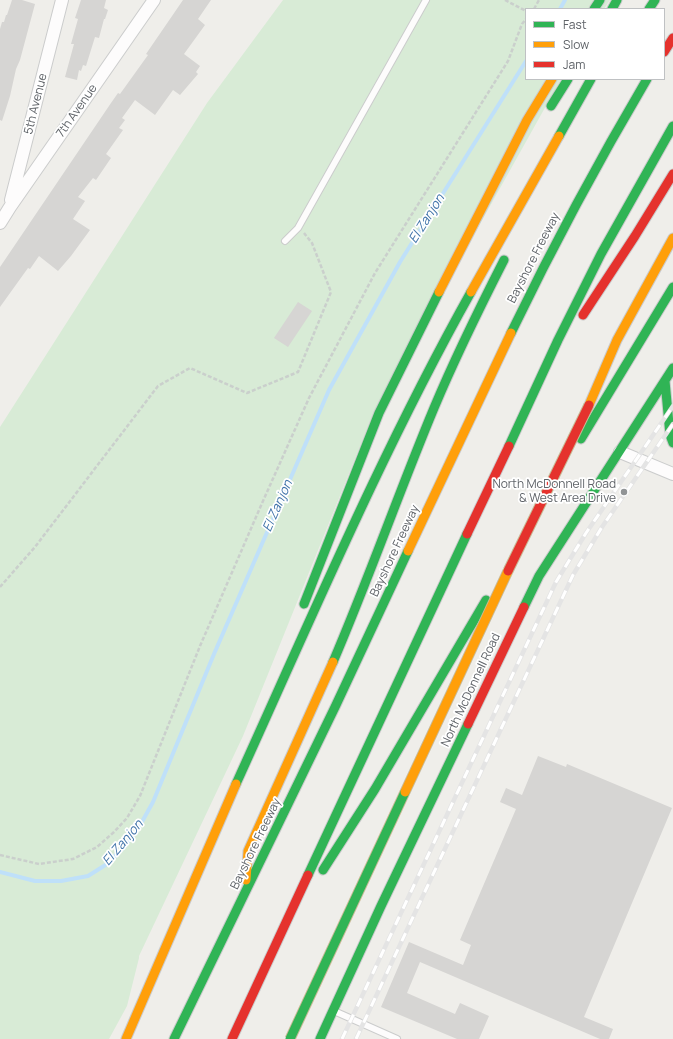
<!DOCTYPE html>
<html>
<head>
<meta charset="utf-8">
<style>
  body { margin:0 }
  #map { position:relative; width:673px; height:1039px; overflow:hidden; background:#efeeea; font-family:Manrope,sans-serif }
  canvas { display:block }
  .legend { position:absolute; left:525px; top:8px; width:140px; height:72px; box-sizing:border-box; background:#fff; border:1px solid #bfc1c3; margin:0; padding:5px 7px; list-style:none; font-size:12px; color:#5f6368 }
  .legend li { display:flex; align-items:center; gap:8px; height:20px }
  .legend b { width:20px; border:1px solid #bfc1c3 }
</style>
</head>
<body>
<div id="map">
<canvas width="673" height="1039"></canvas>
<ul class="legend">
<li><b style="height:5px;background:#30b455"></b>Fast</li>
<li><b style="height:5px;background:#ff9f0a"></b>Slow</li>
<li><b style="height:5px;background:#e5322d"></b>Jam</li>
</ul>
</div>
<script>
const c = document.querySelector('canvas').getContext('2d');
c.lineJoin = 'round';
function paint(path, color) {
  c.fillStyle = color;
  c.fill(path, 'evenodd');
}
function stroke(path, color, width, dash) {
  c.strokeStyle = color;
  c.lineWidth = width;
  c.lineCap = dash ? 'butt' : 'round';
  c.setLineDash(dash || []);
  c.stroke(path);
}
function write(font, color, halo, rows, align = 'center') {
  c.font = font + ' Manrope,sans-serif';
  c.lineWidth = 3.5;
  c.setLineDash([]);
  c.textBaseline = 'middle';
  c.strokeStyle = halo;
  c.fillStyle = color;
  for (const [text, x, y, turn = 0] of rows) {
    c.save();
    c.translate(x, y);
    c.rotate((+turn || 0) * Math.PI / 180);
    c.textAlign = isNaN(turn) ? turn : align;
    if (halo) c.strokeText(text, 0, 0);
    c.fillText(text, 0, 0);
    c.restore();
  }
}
paint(new Path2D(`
  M283 0H610L604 9H526V79H561L371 419 243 736 139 956V958L127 1006 109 1039H0V427L207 103Z`), '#d8ebd6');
stroke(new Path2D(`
  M560 9 565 0
  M0 872 35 881H61L88 876 107 864 124 847 138 829 153 802 214 654 329 390 400 262 526 61`), '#bfe0f9', 4);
paint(new Path2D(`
  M12 0H22L35 4 20 60 16 69 10 96 2 121 0 120V29L2 22H4L6 15H7Z
  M81 0H106L104 8 108 10 105 19H104L99 38 95 37 86 66 83 65 81 71 79 70 77 80 65 77 74 44H71L78 19 75 18Z
  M183 0H211L198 19 205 25 184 54 200 66 196 72 198 74 180 95 173 90 155 115 135 100 122 118 125 120 119 128 123 130 106 154 111 158 96 180 93 178 78 197 85 201 73 219 90 230 71 256 58 271 39 256 30 269 28 268 0 307V267L111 103 118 93 120 94 148 55 146 54Z
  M298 302 312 311 288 347 274 338Z
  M538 756 566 767 567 764 672 808 584 1017 613 1029 609 1039H600L420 962 407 993 455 1014 460 1003 489 1016 479 1039H457L381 1007 409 942 463 965 471 945 460 940 516 809 500 802 506 788 522 795Z`), '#d6d5d3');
const lane = new Path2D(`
  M285 241 298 228 426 0
  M334 1011 397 1039`);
const street = new Path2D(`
  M11 200 62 0
  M0 223 10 207 154 0
  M620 452 673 474`);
const fast = new Path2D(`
  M594 9 600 0
  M612 9 617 0
  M649 9 655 0
  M551 106 568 79
  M559 136 591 79
  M511 333C553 246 598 162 647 79
  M665 381 670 435 673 443
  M581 439 673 287
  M509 446 558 340 601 254 673 126
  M304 604 379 413 439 292
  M524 607 539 576 673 368
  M333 662C369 578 399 492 434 408 455 358 479 309 504 260
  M236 784C311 619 382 451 471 292
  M323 870 375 789 486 600
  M308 875 467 534
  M174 1039 336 705 408 551
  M320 1039 381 906 468 724`);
const slow = new Path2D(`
  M439 292 527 120 552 79
  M471 292 559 136
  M589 405 617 340 673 238
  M408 551 511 333
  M246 880 248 851 333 662
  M126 1039 236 784`);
const jam = new Path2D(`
  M664 52 673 38
  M583 315 635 236 673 174
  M467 534 509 446
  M468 724 524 607
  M232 1039 308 875`);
stroke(lane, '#cbcccc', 8);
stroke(street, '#cbcccc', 14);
stroke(fast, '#cacacb', 11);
stroke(slow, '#cacacb', 11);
stroke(jam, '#cacacb', 11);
stroke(new Path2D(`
  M505 0 526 11
  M534 9 539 0
  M0 587 35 547 158 386 190 368 247 393 298 372 331 292 312 243 304 233
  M0 855 39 864 73 859 97 847 114 832 127 818 140 796 200 646 263 501 309 398 375 273 508 61 522 24 526 19`), '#cacfcc', 2.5, [4, 2]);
stroke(lane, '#fdfcfc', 6);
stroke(street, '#fdfcfc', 12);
stroke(fast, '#30b455', 9);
stroke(slow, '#ff9f0a', 9);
stroke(jam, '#e5322d', 9);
const rail = new Path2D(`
  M342 1039 556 582 586 533 673 406
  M356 1039 573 575 602 527 673 424`);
stroke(rail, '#e4e4e4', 4.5);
stroke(rail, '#fff', 3, [9]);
const fastBridge = new Path2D(`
  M290 1039 405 792`);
const slowBridge = new Path2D(`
  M405 792 508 571`);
const jamBridge = new Path2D(`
  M508 571 589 405`);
stroke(fastBridge, '#c8b996', 11, []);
stroke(slowBridge, '#c8b996', 11, []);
stroke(jamBridge, '#c8b996', 11, []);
stroke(fastBridge, '#30b455', 9);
stroke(slowBridge, '#ff9f0a', 9);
stroke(jamBridge, '#e5322d', 9);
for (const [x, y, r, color] of [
  [624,492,4,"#919496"]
]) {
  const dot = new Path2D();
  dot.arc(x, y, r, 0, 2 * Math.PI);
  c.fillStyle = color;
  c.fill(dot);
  stroke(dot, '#fff', 1.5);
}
write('12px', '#5f6368', '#fff', [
  ["5th Avenue",36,104,-76],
  ["7th Avenue",77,111,-55],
  ["Bayshore Freeway",534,258,-63],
  ["Bayshore Freeway",395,551,-65],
  ["North McDonnell Road",471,690,-65],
  ["Bayshore Freeway",256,844,-64]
]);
write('12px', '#5f6368', '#fff', [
  ["North McDonnell Road",616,485],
  ["& West Area Drive",616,499]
], 'right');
write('italic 13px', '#4174aa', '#fff', [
  ["El Zanjon",427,219,-58],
  ["El Zanjon",278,506,-66],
  ["El Zanjon",123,843,-50]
]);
</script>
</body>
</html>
